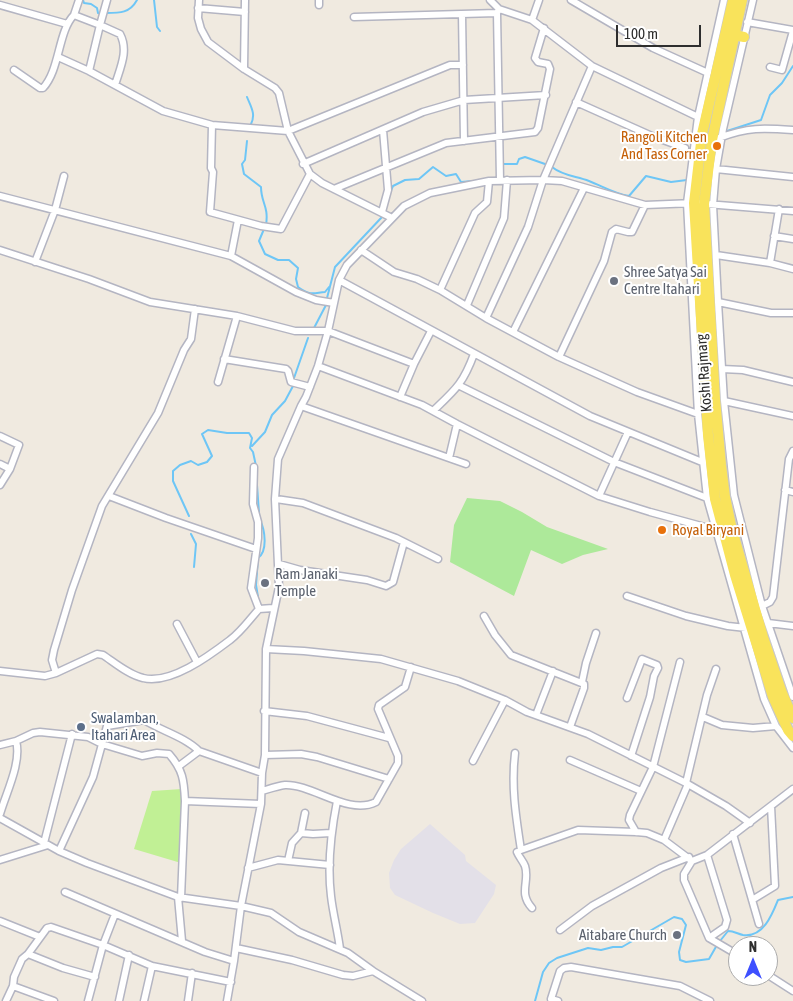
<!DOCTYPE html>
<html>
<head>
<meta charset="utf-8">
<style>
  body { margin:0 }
  #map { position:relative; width:793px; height:1001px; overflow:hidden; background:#f0eae0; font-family:"Asap Condensed",sans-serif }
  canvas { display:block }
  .north { position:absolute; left:728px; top:936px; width:50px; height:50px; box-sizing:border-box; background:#fff; border:1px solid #ababab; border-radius:50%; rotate:0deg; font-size:14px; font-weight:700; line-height:20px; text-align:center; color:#2e2e2e }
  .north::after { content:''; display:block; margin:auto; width:18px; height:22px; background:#3e50ff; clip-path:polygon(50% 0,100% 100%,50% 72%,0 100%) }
  .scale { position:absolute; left:616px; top:25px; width:85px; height:22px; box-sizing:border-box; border:2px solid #2e2e2e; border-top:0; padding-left:6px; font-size:15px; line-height:18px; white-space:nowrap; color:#2e2e2e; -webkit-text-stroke:4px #fff; paint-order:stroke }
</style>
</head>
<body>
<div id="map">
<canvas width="793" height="1001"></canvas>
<div class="north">N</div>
<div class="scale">100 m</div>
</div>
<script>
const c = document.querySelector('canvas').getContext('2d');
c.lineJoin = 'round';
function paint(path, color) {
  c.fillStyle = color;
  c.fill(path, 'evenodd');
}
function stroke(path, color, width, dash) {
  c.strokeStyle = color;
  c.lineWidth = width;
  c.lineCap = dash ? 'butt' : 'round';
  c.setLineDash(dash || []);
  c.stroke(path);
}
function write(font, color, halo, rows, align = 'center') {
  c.font = font + ' "Asap Condensed",sans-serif';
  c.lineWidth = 4;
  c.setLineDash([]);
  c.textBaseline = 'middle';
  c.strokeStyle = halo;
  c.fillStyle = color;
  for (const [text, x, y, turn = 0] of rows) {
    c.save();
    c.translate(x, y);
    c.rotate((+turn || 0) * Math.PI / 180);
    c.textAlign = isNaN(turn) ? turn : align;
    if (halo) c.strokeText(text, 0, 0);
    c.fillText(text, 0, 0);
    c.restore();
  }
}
paint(new Path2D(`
  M430 824 465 855 466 861 496 885 494 894 475 923 460 924 433 913 395 895 390 888 389 873 394 860 401 849Z`), '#e3e0e8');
paint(new Path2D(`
  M467 498 500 501 522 512 547 527 608 549 583 555 562 564 531 550 514 596 450 562 454 525Z`), '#ade99a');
paint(new Path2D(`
  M182 789 181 863 134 849 152 791Z`), '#c1f095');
stroke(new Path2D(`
  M83 0 84 3 91 4 97 8 98 13 101 14
  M154 0 157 27 160 31
  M106 13C120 13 130 13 137 0
  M247 97C251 107 256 114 251 124
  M724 132 761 120 770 95 782 83 793 66
  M247 141 245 160 242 164 244 174 261 187C261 203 269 206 266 225
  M504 164H517L519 159 525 157 545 164
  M552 167C563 176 576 176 589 181 602 186 615 194 629 196L646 176 671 182 687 180
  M389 195 393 186 405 180 419 179 433 167 446 176 456 174 461 182 473 181
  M264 229 259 241 265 254 278 260H289L298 268 296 279 298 287C310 296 313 293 325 292L329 287
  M327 298 335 267 382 217
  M314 328 326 305
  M294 378 308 338
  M252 446 265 432 272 415 285 401 293 386
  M257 485 259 513
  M189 516 173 481V471L180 465 191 461 198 465 207 462 212 456 202 434 208 430 227 433H249L252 438 250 448 253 452 256 466
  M191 534 196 544 194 567
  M258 597 256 585 258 558C268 551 265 530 260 520
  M720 941 728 931C734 931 738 934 743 935 763 938 772 915 778 900L793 897
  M535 1001 543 972 549 963 557 958 588 948 601 950 613 947H622L674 917 682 919 686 925 679 952 680 960 686 962 709 959 717 945`), '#6ec6f6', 2);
const minor = new Path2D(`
  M107 0 100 25 120 34C129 51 120 68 115 85
  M199 0 198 18 201 29 208 42 244 69 275 88 279 93 288 131 310 174 322 183 392 218
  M490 0 499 9 532 20 539 0
  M571 0 653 48 708 73
  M724 0 698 117 687 203 698 414 707 498 764 699 776 726 793 748
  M753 0 723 129 716 169 713 205 718 302 724 401 734 495 762 606 793 697
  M0 5 67 24
  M319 5V0
  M198 8 245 12
  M499 9 497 13 500 180
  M462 14 464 141
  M74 15 79 0
  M354 17 497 13
  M532 20 592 66 698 117
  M747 22 793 30
  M58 57 89 71 163 111 212 125 288 131 450 65H463
  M770 67 782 70 793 31
  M244 69 245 0
  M14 70 40 88H43C60 70 58 31 74 15L100 25 89 71
  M576 102 652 136 685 148
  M212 125 211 168 213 172 210 212 261 226 281 229 310 174
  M719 138C748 127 763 128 793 130
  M303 164 423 112 464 100 546 95
  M716 169 793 177
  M334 189 446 143 535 132 538 128 550 69 548 64 538 62 535 58 544 28
  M0 196 231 256 296 292 316 300 334 303
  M382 212 388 190 383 130
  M774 236 793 239
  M0 250 89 279 150 302 237 316 295 331H328L414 364
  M361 250 394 272 417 279 440 290 486 318 559 357 637 392 698 414
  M716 255 770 263 793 269
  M231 256 238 220
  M35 262 55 210 64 176
  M770 263 779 209
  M339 280 590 416 702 462
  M440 290 475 213 487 202 489 181
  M718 302 771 313H793
  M467 305 504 218 507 180
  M486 318 528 227 543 180 592 66
  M513 332 584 188
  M559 357 604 261 612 232 616 229 628 232H632L645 205
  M224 359 286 369 288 371 291 382 310 387
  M318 366 422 405 457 424 599 496 650 512 716 530
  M722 369 743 370 793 382
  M218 382 237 316
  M460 386 614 462 707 498
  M400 397 414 364 431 331
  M724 401 793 416
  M301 406 466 464
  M433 411C455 390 463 384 474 354
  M0 436 19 445 10 469 0 485
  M449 458 457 424
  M0 464 10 469
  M254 467 253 504 258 522V538L251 588 259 609
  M785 490 793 492
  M109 496 166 518 256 549
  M599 496 628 432
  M276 499 303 503 396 538 438 559
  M279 564 300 570 367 580 386 586 393 582 404 542
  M627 596 686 616 728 626 746 628
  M762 606 770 602 773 597 789 459 793 451
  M484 616 495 635 511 655 584 684V688L570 727
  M768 623 793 626
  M177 624 197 662
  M266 649 304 651 381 659 458 681 505 700 527 712 588 734 686 783 726 806 750 823
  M0 671 45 676 56 673 97 654 103 655C115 663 129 675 143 678 170 685 209 656 230 640 241 632 250 619 259 609L273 608
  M56 673 52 660 54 650 72 590 102 506 158 413 184 350 191 339 195 309
  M582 682 586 663 596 633
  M627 698 642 659 657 665 658 668 654 676 650 697 631 756
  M264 711 307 716 389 738
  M536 715 553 671
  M703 717 722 725 753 728 776 726
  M0 745 16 741 33 733 40 732 88 737 102 744 142 756 157 753 169 754C183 770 184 780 185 801L181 898
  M515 753C511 787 516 817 521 850L578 830 636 832 647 833 664 840 692 861 707 855 793 789
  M265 755 301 754 317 757 389 779
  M570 760 641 791
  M473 761 505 700
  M179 766 199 751 262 773
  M686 783 707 695 716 669
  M262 791C269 789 277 786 285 785 313 784 348 816 376 802L398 763V756L378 709 379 705 405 687 411 667
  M185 801 261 804
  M337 801C331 832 327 864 331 896 333 914 338 932 340 949
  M0 814C6 793 22 762 16 741
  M0 818 59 851 87 863 178 897 241 906 271 913 299 932 348 953 373 971 422 1001
  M636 832 629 820 630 815 653 767 680 662
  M301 833 313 834 331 833
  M733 834 759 924
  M664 840 688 784
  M44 843 72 734
  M59 851 93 777 107 726 144 720C162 731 185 737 199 751
  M517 852C519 857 523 861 525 866 530 881 518 893 532 908
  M707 855 727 920 725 927 709 938
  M0 860 48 845
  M288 861 292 843 301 833 305 813
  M692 861 684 874V880L709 938 738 955
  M248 868 278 860 330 865
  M65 892 205 952 234 961
  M178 897 182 941
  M752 900 775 886 771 806
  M0 921 40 937
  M560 930 592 906 661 868 689 857
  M236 948 292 960 343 975 353 976 373 971
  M28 954 63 968 95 977
  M768 975 793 991
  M13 986 54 1001
  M6 1001 13 986 14 977 22 959 28 954 47 928 51 927 103 945 152 966 231 982
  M88 1001 103 945 115 914
  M119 1001 129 955
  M144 1001 152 966
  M188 1001 192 973
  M227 1001 234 961 241 906 261 804 262 773 265 755 266 649 279 587 275 499 278 459 301 406 306 397 318 366 328 331 339 280 347 265 404 206 430 193 489 181 543 180 562 181 645 205 694 203 793 211
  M558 1001 551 999 560 971 564 968 571 967 680 986 710 1001`);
const primary = new Path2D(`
  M733 0 702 134 694 203 708 435 715 499 735 575 773 697 788 730 793 736
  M742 0 712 140 704 204 715 399 721 465 725 497 732 530 763 637 782 693 793 718
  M734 35 744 37`);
stroke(minor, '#b4b5c2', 9);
stroke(primary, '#c9c9c9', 12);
stroke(minor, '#fff', 6);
stroke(primary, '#f9e35b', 10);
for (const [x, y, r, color] of [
  [717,146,5,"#e8710a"],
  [614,281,5,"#6b7280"],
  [662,530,5,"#e8710a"],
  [265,583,5,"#6b7280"],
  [81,727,5,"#5c6f8a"],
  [677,935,5,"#6b7280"]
]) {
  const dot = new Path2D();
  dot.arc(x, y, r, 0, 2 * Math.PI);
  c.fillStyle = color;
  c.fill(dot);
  stroke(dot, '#fff', 2);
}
write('15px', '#c56008', '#fff', [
  ["Rangoli Kitchen",707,137],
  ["And Tass Corner",707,154],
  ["Royal Biryani",672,530,"left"]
], 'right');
write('15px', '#5b616d', '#fff', [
  ["Shree Satya Sai",624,272],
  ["Centre Itahari",624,289],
  ["Ram Janaki",275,574],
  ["Temple",275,591],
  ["Aitabare Church",667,935,"right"]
], 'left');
write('15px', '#2e2e2e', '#fff', [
  ["Koshi Rajmarg",704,373,-94]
]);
write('15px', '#4e5e75', '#fff', [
  ["Swalamban,",91,718],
  ["Itahari Area",91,735]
], 'left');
</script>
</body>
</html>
